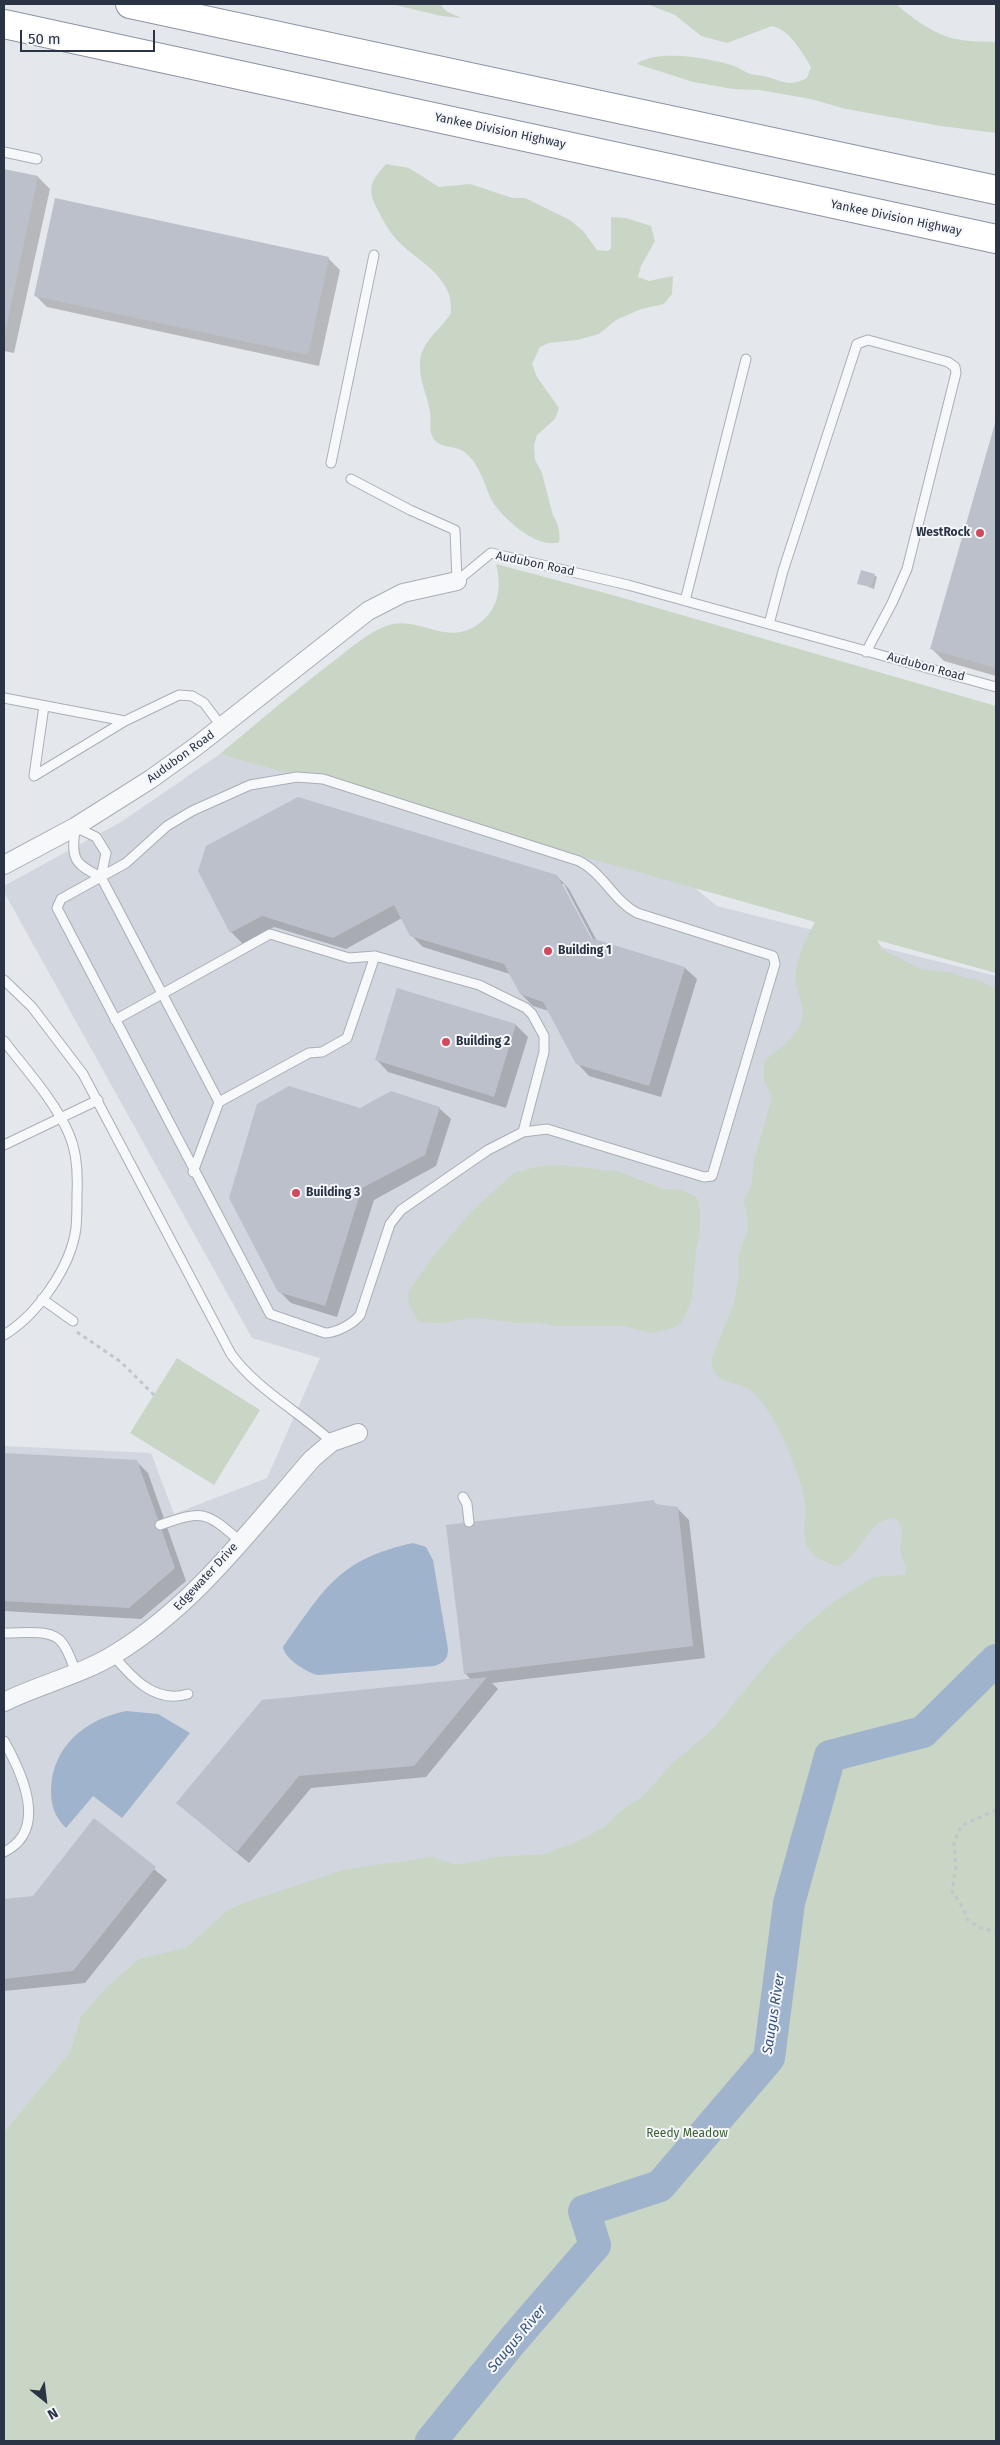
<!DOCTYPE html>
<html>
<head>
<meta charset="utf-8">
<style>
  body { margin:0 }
  #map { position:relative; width:1000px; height:2445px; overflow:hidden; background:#e4e7ec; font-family:"Fira Sans",sans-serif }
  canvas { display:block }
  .frame { position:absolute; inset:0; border:5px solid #2b3445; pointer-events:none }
  .north { position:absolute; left:20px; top:2375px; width:50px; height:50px; -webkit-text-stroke:4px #f4f6f9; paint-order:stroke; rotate:151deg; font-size:14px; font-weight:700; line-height:20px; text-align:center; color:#2b3445 }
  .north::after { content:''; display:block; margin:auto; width:18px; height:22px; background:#2b3445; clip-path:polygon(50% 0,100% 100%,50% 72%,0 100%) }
  .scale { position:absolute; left:20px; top:30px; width:135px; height:22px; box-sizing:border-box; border:2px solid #2b3445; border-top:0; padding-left:6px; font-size:15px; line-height:18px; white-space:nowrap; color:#2b3445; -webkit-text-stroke:4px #f4f6f9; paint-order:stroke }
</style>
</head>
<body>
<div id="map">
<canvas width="1000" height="2445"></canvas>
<div class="frame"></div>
<div class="north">N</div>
<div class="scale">50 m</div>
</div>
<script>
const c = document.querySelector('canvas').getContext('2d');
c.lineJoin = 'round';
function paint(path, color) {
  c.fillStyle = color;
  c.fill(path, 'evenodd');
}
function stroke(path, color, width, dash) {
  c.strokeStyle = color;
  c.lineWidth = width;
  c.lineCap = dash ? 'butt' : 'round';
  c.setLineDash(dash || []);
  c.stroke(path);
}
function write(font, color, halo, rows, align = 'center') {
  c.font = font + ' "Fira Sans",sans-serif';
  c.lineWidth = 4;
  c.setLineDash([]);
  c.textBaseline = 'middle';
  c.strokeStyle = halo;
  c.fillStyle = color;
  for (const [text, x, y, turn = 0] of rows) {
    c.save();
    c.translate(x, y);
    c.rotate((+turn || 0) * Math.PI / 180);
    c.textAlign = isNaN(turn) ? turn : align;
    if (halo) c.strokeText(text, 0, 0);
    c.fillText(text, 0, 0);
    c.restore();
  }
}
paint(new Path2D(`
  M327 730 669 867 717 906 996 976V1557L723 1800 80 2018 70 2052 4 2132V1446L151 1453 174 1514 267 1478 320 1358 252 1338 4 892V886L121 822 220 754Z`), '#d2d6de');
paint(new Path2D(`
  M391 4H440L446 11 461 18 441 16Z
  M647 4H896C915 20 935 36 961 40 972 42 984 41 996 42V133L941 126 846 109 811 99 759 90 733 89 693 82 637 64C656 49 708 58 731 65 737 66 742 71 748 73 753 75 758 75 763 76 782 80 787 88 807 78L811 67C802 52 790 30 772 26L727 43 701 36 675 15Z
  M386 164 409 168 439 187 470 184 512 198H525L570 220 584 232 597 250 608 251 611 248V217L626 218 651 226 655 241 641 266 638 277 649 281 673 276 672 294 664 304 641 309 616 320 599 334 577 340 549 343 540 347 532 364 537 377 559 408 555 419 537 435 534 445 535 460 542 473 553 516C558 522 561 535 559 542 537 550 499 516 490 497 484 482 478 461 463 451 454 445 440 449 433 438 428 429 432 420 430 412 428 397 420 383 420 367 419 342 439 332 451 313 451 305 451 297 447 290 437 269 418 260 402 245 392 236 386 226 380 214 367 191 368 184 386 164Z
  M496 564 616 596 996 706V973L877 940 883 950 921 969 954 973 965 978 976 979 996 989V2441H4V2132L70 2052 80 2018 106 1988 139 1959 186 1948 227 1911 241 1904 347 1869 433 1857 456 1865 497 1857 545 1854 576 1842 605 1827 620 1811 642 1797 674 1762 712 1730 774 1655 809 1622 838 1599 874 1577 905 1575C908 1563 902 1563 901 1552 899 1535 908 1536 896 1518 866 1517 864 1555 837 1566 826 1562 815 1559 808 1548 801 1536 807 1516 805 1503 801 1480 792 1459 783 1438 777 1424 760 1395 747 1388 731 1379 715 1387 711 1360L734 1303 739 1275 738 1257 747 1232 748 1220 744 1201 751 1186 755 1157 772 1098 764 1080V1062C779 1047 795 1041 802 1019 806 1008 798 995 796 985 794 962 805 941 815 922L220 754C258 722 296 690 335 660 351 648 367 633 386 626 419 614 444 647 477 625 499 610 502 587 496 564Z
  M563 1165 619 1172 664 1189 681 1190 695 1196 698 1200 700 1212 699 1239 696 1248 692 1299 682 1322 673 1328 651 1333 624 1326H554L537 1322 515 1323 488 1319 471 1318 442 1323 421 1322 417 1319 409 1304 408 1292 435 1254 472 1211 514 1173 540 1166Z
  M177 1358 260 1410 214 1485 130 1433Z`), '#c9d6c5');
paint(new Path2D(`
  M413 1543 426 1547 433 1560 448 1649C448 1659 444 1663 434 1666L319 1675C308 1674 284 1658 283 1647 325 1588 339 1559 413 1543Z
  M126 1711 158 1714 190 1733 122 1818 93 1796 66 1828C54 1816 51 1805 51 1790 52 1746 86 1719 126 1711Z`), '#9fb4cc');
paint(new Path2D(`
  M4 170 38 177 50 189 14 353 4 351Z
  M328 258 340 270 319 366 47 307 35 295Z
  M996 422V676L944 661 932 649Z
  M874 575 877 577 874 589 859 583Z
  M200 870 557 876 569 889 597 941 685 968 697 979 661 1097 589 1076 577 1063 549 1011 533 1006 521 994 510 974 423 947 411 935 402 918 346 949 274 927 243 944 231 932ZM561 884H564L595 943 593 944Z
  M398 990 516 1025 528 1037 506 1108 388 1072 377 1060Z
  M439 1108 451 1119 436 1166 374 1200 337 1317 291 1303 279 1291 361 1109Z
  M4 1455 136 1461 148 1473 186 1581 141 1619 4 1611Z
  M654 1502 658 1506 677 1508 689 1520 705 1658 492 1683 498 1689 426 1777 311 1788 249 1863 177 1803 471 1680 465 1673Z
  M94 1819 167 1880 85 1983 4 1991V1900L33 1897Z`), '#0003');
stroke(new Path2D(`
  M431 2441 513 2340 595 2245 584 2211 660 2186 769 2058 789 1903 830 1756 923 1732 996 1660`), '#9fb4cc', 32);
paint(new Path2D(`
  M4 169 38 176 5 333H4Z
  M55 198 329 257 308 355 34 296Z
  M996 420V668L930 649Z
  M861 570 875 574 871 587 857 584Z
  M298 797 557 875 591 938 685 967 649 1086 576 1064 543 1002 520 994 504 964 410 936 394 905 333 938 262 916 230 933 198 871 206 846Z
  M397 988 516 1024 494 1097 375 1060Z
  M289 1086 360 1108 391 1091 440 1107 425 1155 362 1188 325 1306 278 1292 229 1198 257 1104Z
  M4 1453 137 1460 175 1568 129 1608 4 1601Z
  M654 1500 655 1504 678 1507 693 1646 464 1674 446 1525Z
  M487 1677 414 1766 299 1776 237 1852 176 1803 262 1700Z
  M94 1818 156 1867 73 1971 4 1979V1899L33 1896Z`), '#bbc0ca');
const service = new Path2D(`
  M4 152 37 159
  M331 463 374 255
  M351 479 410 510 455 530 457 581
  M457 581 491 553 628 585 996 687
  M685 601 746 359
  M769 624 783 571 857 344 868 340 948 362 955 367 956 373 907 569 892 603 866 652
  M4 698 125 721 179 695 192 696 204 703 222 727
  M44 706 34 776 125 721
  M297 777 323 779 579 861C603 873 614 901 637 913L773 956 775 964 712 1176 704 1177 547 1129 523 1132 488 1150 401 1210 390 1224 360 1315C353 1324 336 1333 325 1333L270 1314 57 908 61 899 126 863 167 826 192 811 250 785Z
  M101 877 106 853 96 837 75 827C72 858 72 863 101 877L219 1102
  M4 980 32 1007 83 1074 231 1354C257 1390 300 1412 332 1442
  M115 1020 270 934 349 958 375 956
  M4 1041C27 1071 54 1100 69 1134 77 1152 78 1174 77 1194 77 1205 77 1217 76 1228 71 1267 37 1315 4 1335
  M4 1145 98 1100
  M193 1172 219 1102 309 1053 322 1052 347 1038 375 956 479 985 526 1008 532 1014 544 1036V1052L523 1132
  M42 1299 73 1321
  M463 1497 467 1504 469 1522
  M160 1525C204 1510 205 1511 240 1541
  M4 1633C20 1634 53 1627 63 1644 69 1652 72 1663 76 1672
  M113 1655C132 1678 155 1704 188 1694
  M4 1741C22 1773 49 1830 4 1852`);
const minor = new Path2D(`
  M4 865 75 827 151 779 198 745 368 611 403 593 457 581
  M4 1702C40 1684 81 1675 115 1654 195 1605 251 1529 312 1459L332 1442 358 1433`);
const motorway = new Path2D(`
  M130 4 996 190
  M4 24 996 239`);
stroke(service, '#a9aeb7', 11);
stroke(minor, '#a9aeb7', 20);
stroke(motorway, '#8b94a3', 30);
stroke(new Path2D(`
  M77 1332 121 1362 154 1395
  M996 1810 961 1826 954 1842 956 1866 952 1891 963 1908 967 1919 978 1927 996 1932`), '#c2c5cb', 3, [4, 4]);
stroke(service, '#f7f8fa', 9);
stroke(minor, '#f7f8fa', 18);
stroke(motorway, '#fff', 28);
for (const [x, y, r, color] of [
  [980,533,5,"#d1495b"],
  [548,951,5,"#d1495b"],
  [446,1042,5,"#d1495b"],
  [296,1193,5,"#d1495b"]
]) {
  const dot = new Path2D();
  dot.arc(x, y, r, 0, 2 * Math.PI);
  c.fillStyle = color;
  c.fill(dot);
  stroke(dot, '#f4f6f9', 2);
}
write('12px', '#2b3445', '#f4f6f9', [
  ["Yankee Division Highway",500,131,12],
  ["Yankee Division Highway",896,218,12],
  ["Audubon Road",535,564,12],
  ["Audubon Road",926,667,15],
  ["Audubon Road",181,757,-36],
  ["Edgewater Drive",206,1577,-47]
]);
write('bold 12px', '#2b3445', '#f4f6f9', [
  ["WestRock",970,533,"right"],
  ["Building 1",558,951],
  ["Building 2",456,1042],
  ["Building 3",306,1193]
], 'left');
write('12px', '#3f6138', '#f4f6f9', [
  ["Reedy Meadow",687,2134]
]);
write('italic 14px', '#34527a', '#f4f6f9', [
  ["Saugus River",774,2014,-81],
  ["Saugus River",517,2339,-50]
]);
</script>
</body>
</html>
